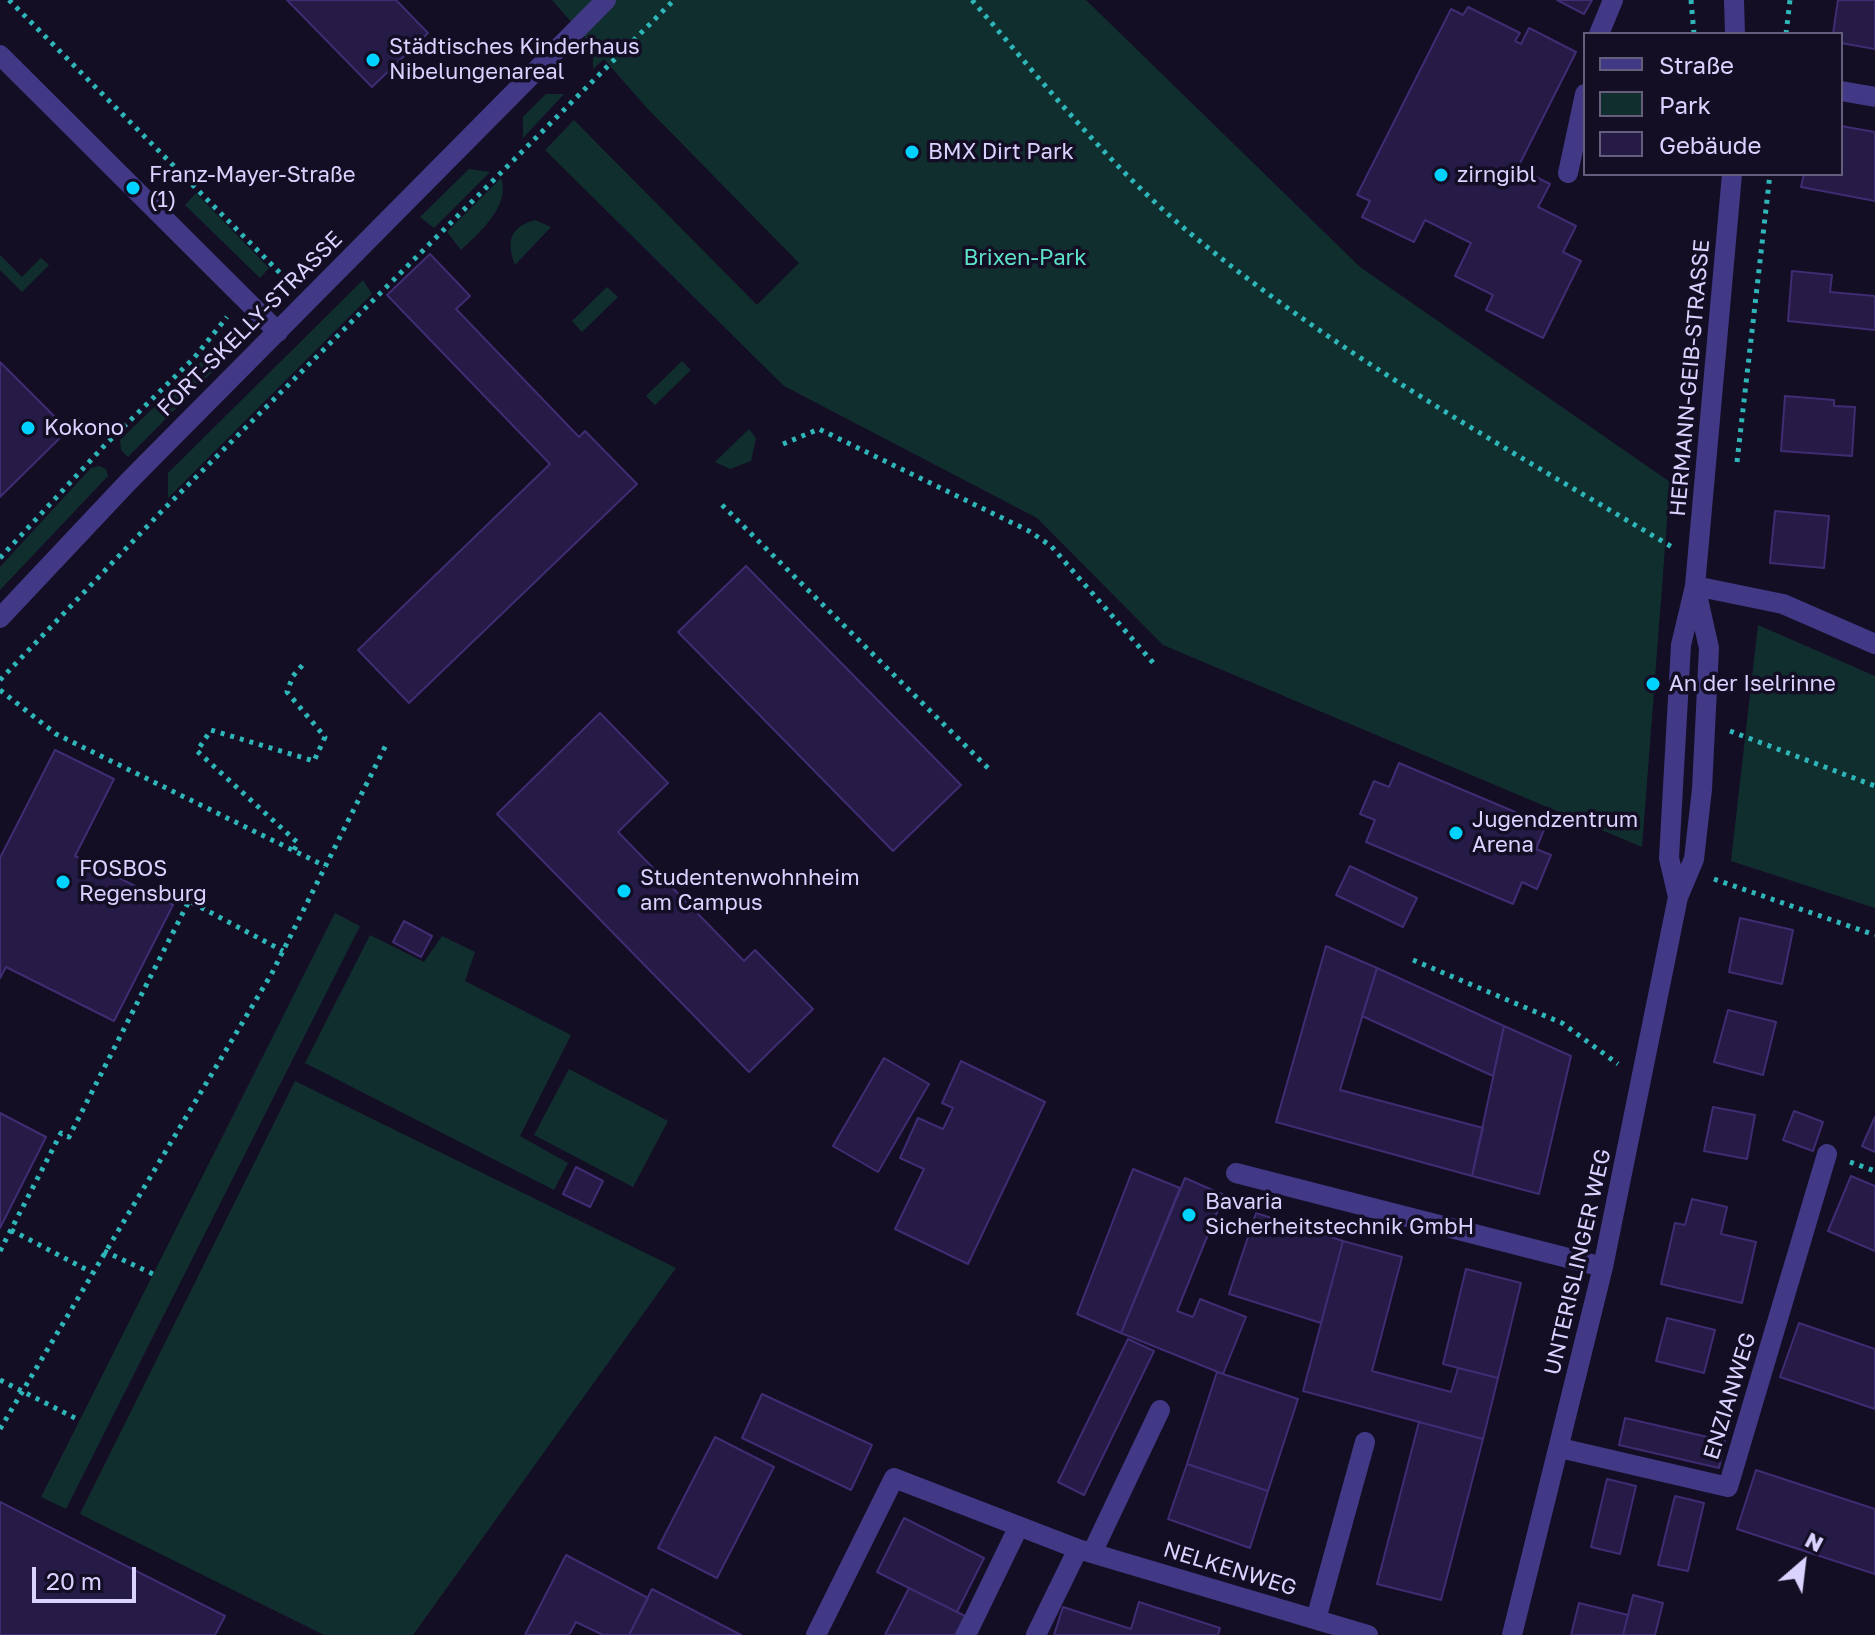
<!DOCTYPE html>
<html>
<head>
<meta charset="utf-8">
<style>
  body { margin:0 }
  #map { position:relative; width:1875px; height:1635px; overflow:hidden; background:#140e25; font-family:"Golos Text",sans-serif }
  canvas { display:block }
  .legend { position:absolute; left:1583px; top:32px; width:260px; height:144px; box-sizing:border-box; background:#140e25; border:2px solid #645d7c; margin:0; padding:10px 14px; list-style:none; font-size:24px; color:#dbd3ff }
  .legend li { display:flex; align-items:center; gap:16px; height:40px }
  .legend b { width:40px; border:2px solid #645d7c }
  .north { position:absolute; left:1763px; top:1523px; width:80px; height:80px; -webkit-text-stroke:6px #140e25; paint-order:stroke; rotate:28deg; font-size:22px; font-weight:700; line-height:32px; text-align:center; color:#dbd3ff }
  .north::after { content:''; display:block; margin:auto; width:28px; height:36px; background:#dbd3ff; clip-path:polygon(50% 0,100% 100%,50% 72%,0 100%) }
  .scale { position:absolute; left:32px; top:1567px; width:104px; height:36px; box-sizing:border-box; border:4px solid #dbd3ff; border-top:0; padding-left:10px; font-size:24px; line-height:28px; white-space:nowrap; color:#dbd3ff; -webkit-text-stroke:6px #140e25; paint-order:stroke }
</style>
</head>
<body>
<div id="map">
<canvas width="1875" height="1635"></canvas>
<ul class="legend">
<li><b style="height:10px;background:#413985"></b>Straße</li>
<li><b style="height:22px;background:#112e2f"></b>Park</li>
<li><b style="height:22px;background:#261a46"></b>Gebäude</li>
</ul>
<div class="north">N</div>
<div class="scale">20 m</div>
</div>
<script>
const c = document.querySelector('canvas').getContext('2d');
c.lineJoin = 'round';
function paint(path, color) {
  c.fillStyle = color;
  c.fill(path, 'evenodd');
}
function stroke(path, color, width, dash) {
  c.strokeStyle = color;
  c.lineWidth = width;
  c.lineCap = dash ? 'butt' : 'round';
  c.setLineDash(dash || []);
  c.stroke(path);
}
function write(font, color, halo, rows, align = 'center') {
  c.font = font + ' "Golos Text",sans-serif';
  c.lineWidth = 7;
  c.setLineDash([]);
  c.textBaseline = 'middle';
  c.strokeStyle = halo;
  c.fillStyle = color;
  for (const [text, x, y, turn = 0] of rows) {
    c.save();
    c.translate(x, y);
    c.rotate((+turn || 0) * Math.PI / 180);
    c.textAlign = isNaN(turn) ? turn : align;
    if (halo) c.strokeText(text, 0, 0);
    c.fillText(text, 0, 0);
    c.restore();
  }
}
paint(new Path2D(`
  M552 0H1086L1360 267 1670 482 1642 847 1163 645 1037 518 784 386 545 150 574 120 757 305 799 263 646 107 604 59 593 69V47Z
  M546 94H564L523 138V117Z
  M469 169 490 172 434 228 420 217Z
  M501 178C511 205 480 232 461 250L447 232Z
  M196 193 269 268 260 278 185 205Z
  M535 220 551 227 515 265C506 241 510 227 535 220Z
  M0 255 22 277 41 258 49 265 22 292 0 270Z
  M363 280 372 294 168 498V473Z
  M607 287 618 297 582 332 572 321Z
  M229 335 220 364 128 457 121 450 120 440Z
  M682 361 691 370 655 405 646 396Z
  M749 429 756 438 751 461 730 469 715 462Z
  M99 466 106 469 108 476 0 590V567L91 468Z
  M1758 625 1875 676V908L1731 861Z
  M335 913 360 926 66 1509 41 1497Z
  M370 935 424 962 442 936 475 952 465 981 571 1035 520 1136 568 1163 554 1190 305 1063Z
  M569 1069 668 1121 633 1187 534 1135Z
  M295 1081 676 1268 413 1635H324L80 1514Z`), '#112e2f');
const building = new Path2D(`
  M287 0H396L428 33 372 87Z
  M1557 0H1592L1584 14Z
  M1838 0H1875V49L1841 43V34H1833Z
  M1468 7 1520 33 1515 41 1521 44 1529 28 1576 52 1511 181 1520 169 1550 184 1538 207 1576 226 1563 252 1581 261 1543 338 1486 310 1493 295 1455 276 1471 243 1425 220 1414 242 1362 217 1370 201 1357 195 1451 9 1463 15Z
  M1841 126 1875 132V201L1801 187 1804 174H1841Z
  M430 254 470 296 456 309 579 437 585 431 637 484 409 703 358 650 550 464 387 295Z
  M1792 271 1832 275 1830 292 1875 296V330L1788 321Z
  M0 362 68 430 0 497Z
  M1785 396 1834 400V406L1855 407 1852 456 1781 451Z
  M1775 511 1829 516 1824 568 1770 563Z
  M746 566 961 785 893 851 678 632Z
  M600 713 668 783 618 832 744 961 755 950 813 1009 749 1072 497 814Z
  M55 750 114 779 75 856 173 905 114 1021 6 967 0 978V858Z
  M1399 763 1546 825 1536 849 1551 855 1537 889 1522 882 1513 904 1366 842 1375 820 1360 814 1374 781 1389 787Z
  M1350 866 1417 898 1403 927 1336 895Z
  M1740 918 1793 930 1782 984 1729 972Z
  M404 921 432 936 421 957 393 942Z
  M1326 946 1377 968 1340 1090 1483 1128 1472 1176 1276 1122Z
  M1377 968 1504 1026 1493 1076 1362 1016Z
  M1728 1010 1776 1022 1763 1075 1714 1062Z
  M1504 1026 1571 1056 1539 1194 1472 1176Z
  M884 1058 929 1084 878 1172 833 1146Z
  M961 1061 1045 1102 968 1264 895 1229 924 1169 900 1158 918 1118 943 1129 953 1108 942 1103Z
  M1713 1107 1755 1115 1747 1159 1704 1151Z
  M1794 1111 1823 1122 1813 1151 1783 1140Z
  M0 1113 46 1137 0 1228Z
  M1875 1117V1152L1862 1146Z
  M576 1167 603 1181 590 1207 563 1194Z
  M1133 1169 1180 1188 1121 1333 1077 1314Z
  M1851 1176 1875 1186V1251L1828 1231Z
  M1185 1178 1224 1195 1177 1311 1193 1317 1200 1299 1246 1317 1223 1374 1121 1333Z
  M1692 1199 1727 1207 1721 1234 1756 1242 1742 1303 1661 1284 1675 1223 1685 1225Z
  M1256 1213 1343 1241 1321 1323 1229 1294Z
  M1343 1241 1402 1257 1372 1371 1451 1392 1458 1368 1498 1378 1483 1439 1303 1391Z
  M1466 1269 1521 1283 1498 1378 1443 1364Z
  M1667 1318 1715 1330 1704 1373 1656 1361Z
  M1799 1323 1875 1349V1409L1780 1377Z
  M1128 1339 1154 1351 1084 1495 1058 1482Z
  M1217 1372 1298 1399 1268 1491 1187 1464Z
  M762 1394 872 1445 851 1490 742 1438Z
  M1625 1418 1725 1441 1719 1468 1619 1445Z
  M1419 1422 1483 1439 1441 1600 1377 1584Z
  M715 1437 774 1467 717 1578 658 1548Z
  M1187 1464 1268 1491 1250 1548 1168 1519Z
  M1756 1470 1875 1509V1574L1737 1529Z
  M1607 1479 1636 1486 1620 1554 1591 1547Z
  M1675 1496 1704 1503 1688 1571 1658 1565Z
  M0 1502 225 1616 215 1635H0Z
  M904 1518 984 1558 957 1612 877 1572Z
  M566 1555 648 1598 629 1635H603L576 1622 569 1635H525Z
  M909 1588 965 1616 955 1635H885Z
  M652 1589 741 1635H629Z
  M1633 1595 1663 1603 1655 1635H1623Z
  M1139 1602 1220 1628 1218 1635H1054L1063 1607 1131 1629Z
  M1579 1603 1628 1615 1623 1635H1571Z`);
paint(building, '#261a46');
stroke(building, '#3f2c72', 2);
stroke(new Path2D(`
  M9 0 288 281
  M972 0C1041 80 1109 166 1191 234 1339 356 1508 449 1672 547
  M1691 0 1694 34
  M1786 34 1790 0
  M783 444 819 429 1029 531 1051 546 1156 666
  M1737 462 1770 174
  M722 505 988 768
  M0 558 104 446 194 358 227 317
  M0 680 160 513 674 0
  M0 690 56 734 325 866
  M1730 731 1875 786
  M294 850 298 843 197 751 211 730 314 761 325 737 287 692 293 676 306 661
  M1714 879 1875 935
  M1413 960 1562 1023 1618 1064
  M1850 1162 1875 1171
  M11 1230 91 1272
  M0 1251 61 1133 69 1137 189 901 283 951
  M104 1251 153 1274
  M0 1380 79 1420
  M0 1429 272 973 387 743`), '#2eb6b8', 5, [4, 6]);
stroke(new Path2D(`
  M1734 0 1735 34
  M1599 34 1613 0
  M0 55 278 332
  M1841 91 1875 97
  M1568 173 1585 94
  M1695 586 1783 604 1875 644
  M0 618 129 481 606 0
  M1678 897 1669 858 1681 645 1695 586 1732 174
  M1236 1173 1603 1267
  M1560 1448 1728 1487 1827 1154
  M1092 1553 1160 1410
  M1316 1619 1365 1442
  M816 1635 894 1478 1078 1549 1368 1635
  M966 1635 1018 1528
  M1036 1635 1078 1549
  M1512 1635 1603 1267 1678 897 1694 859 1702 789 1709 648 1695 586`), '#413985', 20);
for (const [x, y, r, color] of [
  [373,60,8,"#00d2fe"],
  [912,152,8,"#00d2fe"],
  [1441,175,8,"#00d2fe"],
  [133,188,8,"#00d2fe"],
  [28,428,8,"#00d2fe"],
  [1653,684,8,"#00d2fe"],
  [1456,833,8,"#00d2fe"],
  [63,882,8,"#00d2fe"],
  [624,891,8,"#00d2fe"],
  [1189,1215,8,"#00d2fe"]
]) {
  const dot = new Path2D();
  dot.arc(x, y, r, 0, 2 * Math.PI);
  c.fillStyle = color;
  c.fill(dot);
  stroke(dot, '#140e25', 3);
}
write('22px', '#dbd3ff', '#140e25', [
  ["Städtisches Kinderhaus",389,47],
  ["Nibelungenareal",389,72],
  ["BMX Dirt Park",928,152],
  ["Franz-Mayer-Straße",149,175],
  ["(1)",149,200],
  ["zirngibl",1457,175],
  ["Kokono",44,428],
  ["An der Iselrinne",1669,684],
  ["Jugendzentrum",1472,820],
  ["Arena",1472,845],
  ["FOSBOS",79,869],
  ["Regensburg",79,894],
  ["Studentenwohnheim",640,878],
  ["am Campus",640,903],
  ["Bavaria",1205,1202],
  ["Sicherheitstechnik GmbH",1205,1227]
], 'left');
write('22px', '#5de1c9', '#140e25', [
  ["Brixen-Park",1025,258]
]);
write('22px', '#dbd3ff', '#140e25', [
  ["FORT-SKELLY-STRASSE",250,324,-45],
  ["HERMANN-GEIB-STRASSE",1690,378,-85],
  ["UNTERISLINGER WEG",1578,1262,-77],
  ["ENZIANWEG",1730,1396,-73],
  ["NELKENWEG",1230,1569,17]
]);
</script>
</body>
</html>
